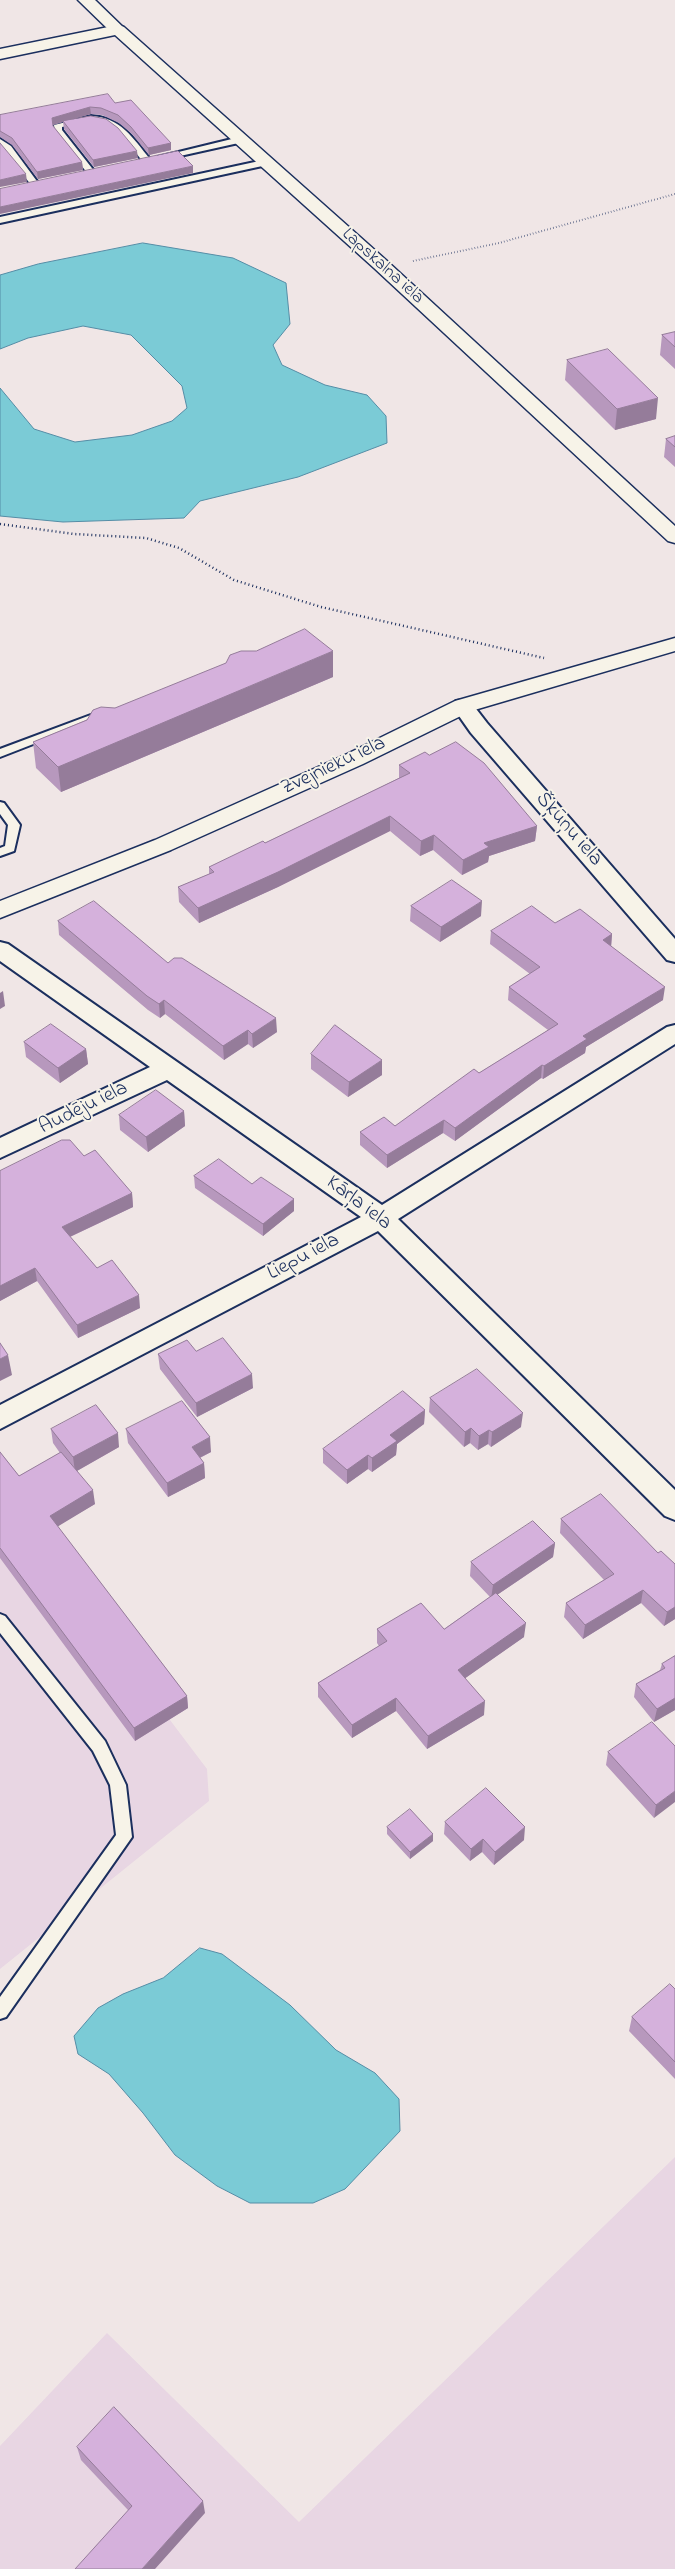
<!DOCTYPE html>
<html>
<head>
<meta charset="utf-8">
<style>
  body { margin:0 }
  canvas { display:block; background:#f0e6e6 }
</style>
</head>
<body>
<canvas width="675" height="2569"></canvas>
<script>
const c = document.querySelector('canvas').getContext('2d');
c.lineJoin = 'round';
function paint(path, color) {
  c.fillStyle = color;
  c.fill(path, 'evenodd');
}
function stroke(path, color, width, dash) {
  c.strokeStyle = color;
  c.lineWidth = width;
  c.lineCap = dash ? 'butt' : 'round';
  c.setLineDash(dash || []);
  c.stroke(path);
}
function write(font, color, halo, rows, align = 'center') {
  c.font = font + ' "Indie Flower",sans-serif';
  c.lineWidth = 4;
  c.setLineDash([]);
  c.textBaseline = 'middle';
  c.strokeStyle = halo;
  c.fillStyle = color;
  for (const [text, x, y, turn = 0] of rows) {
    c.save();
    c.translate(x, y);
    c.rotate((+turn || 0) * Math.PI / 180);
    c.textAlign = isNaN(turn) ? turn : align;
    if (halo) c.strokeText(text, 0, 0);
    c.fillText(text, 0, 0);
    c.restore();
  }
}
paint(new Path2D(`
  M0 1495 207 1769 209 1801 0 1969Z
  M675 2157V2569H0V2446L107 2333 299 2522Z`), '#e8d6e3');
const water = new Path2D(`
  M143 243 233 258 286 283 290 324 273 345 282 365 325 385 367 395 386 416 387 443 298 477 200 501 184 518 63 522 0 516V388L34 429 75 442 132 435 172 421 187 408 182 386 131 335 83 326 28 338 0 349V275L38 264Z
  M200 1948 222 1954 290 2005 336 2050 375 2073 399 2099 400 2131 345 2189 313 2203H250L217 2186 175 2155 143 2113 109 2074 78 2054 74 2036 98 2008 123 1994 163 1978Z`);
paint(water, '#7bcbd6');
stroke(water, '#558da6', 1);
const service = new Path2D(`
  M91 116C120 117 133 138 150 159V163H144C114 125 112 116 62 127V130L95 172 88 174 55 132 54 125Z
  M240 137 244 140 243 142 162 160 158 157Z
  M0 139 11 146 39 184 38 186H32L0 146Z
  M264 160 268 163 267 165 0 223V217Z
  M104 710 110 713 108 715 0 757V749Z
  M0 802 4 803 20 825 14 851 0 856V848L5 846 8 825 0 814Z
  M0 1614 5 1616 105 1741 126 1785 132 1837 6 2017 0 2019V1997L116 1835 110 1785 93 1751 0 1633Z`);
const minor = new Path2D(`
  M463 700 470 701 487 723 675 939V962L667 960 471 733 452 706 456 701Z
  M0 942 8 944 382 1205 667 1027 675 1025V1044L398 1219 675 1490V1520L665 1516 378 1231 0 1429V1405L361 1217 167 1080 0 1158V1138L150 1067 0 961Z`);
const tertiary = new Path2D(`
  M78 0H95L126 30 124 33H112Z
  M675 638V651L471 711 363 764 171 850 0 918V901L155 840 347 754 455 701Z`);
const secondary = new Path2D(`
  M118 25 124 27 386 260 675 526V543L668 541 374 268 115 35 0 59V49Z`);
stroke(service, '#1b2f5e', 4);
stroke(minor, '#1b2f5e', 4);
stroke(tertiary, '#1b2f5e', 3);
stroke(secondary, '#1b2f5e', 3);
stroke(new Path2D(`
  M413 261 499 243 675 194`), '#1b2f5e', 2, [0.5, 2.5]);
stroke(new Path2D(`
  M0 524 74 534 146 538 179 548 234 580 321 607 544 658`), '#1b2f5e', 2.5, [1, 3]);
paint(service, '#f7f3e8');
paint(minor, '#f7f3e8');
paint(tertiary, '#f7f3e8');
paint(secondary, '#f7f3e8');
paint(new Path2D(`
  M115 103 171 143V150L149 155 132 134 119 123 102 115 91 114 72 119 138 158 94 167 64 129 63 122 53 125V126L82 162 83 170 38 179 12 145 0 137V115Z
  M675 332V369L660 355 662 335Z
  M567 360 656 419 615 430 565 380Z
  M675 436V467L664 457 666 439Z
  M333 677 61 792 36 768 33 742 115 708Z
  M399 765 537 826 535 841 489 856 488 862 462 875 433 850 420 856 390 831 278 887 199 923 179 902 178 887 209 874V867L265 843 399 778Z
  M411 906 481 916 440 942 410 921Z
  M58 921 168 963 277 1032 253 1048 248 1044 224 1060 165 1014 160 1018 148 1010 59 935Z
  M555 923 612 934 611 946 663 1000 586 1047 585 1053 543 1079 541 1078 455 1141 443 1133 387 1168 360 1145V1132L395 1126 479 1073 548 1030 508 1000 509 987 530 974 490 944 491 931Z
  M24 1042 86 1049 88 1064 60 1083 26 1057Z
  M311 1054 382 1075 348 1097 311 1069Z
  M184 1111 185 1126 148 1152 120 1130 119 1115Z
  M84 1156 132 1193 133 1207 70 1237 97 1268 140 1308 78 1338 37 1281 0 1301V1171Z
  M194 1176 252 1184 294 1199V1211L263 1236 195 1188Z
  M196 1351 253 1388 197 1417 160 1369 158 1354Z
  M430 1398 521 1427 491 1447 488 1444 478 1450 470 1443 464 1447 429 1412Z
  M425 1410 424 1424 397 1444 396 1455 372 1472 368 1469 347 1484 323 1463V1449Z
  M51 1429 119 1447 77 1471 95 1504 57 1526 187 1696 188 1708 135 1741 0 1558V1452L19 1476 60 1453 53 1443Z
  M126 1429 211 1452 200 1458 204 1463 205 1478 168 1497 128 1443Z
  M561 1519 658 1553 675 1564V1619L664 1626 641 1603 583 1639 564 1617 566 1603 604 1580 560 1533Z
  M555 1543 553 1557 497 1595 524 1637 465 1678 484 1715 427 1749 396 1711 352 1738 318 1697V1683L379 1646 377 1643V1629H444L490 1597 470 1576 471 1562Z
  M675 1656V1710L654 1722 634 1697 636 1684 660 1670 662 1664Z
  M675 1746 654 1818 606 1765 608 1752Z
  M445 1822 524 1840 494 1865 482 1852 470 1861 444 1834Z
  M387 1827 433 1841 410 1859 387 1834Z
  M675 1989V2079L629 2031 632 2017Z
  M77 2447 205 2513 128 2510 81 2460Z`), '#b798bd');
paint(new Path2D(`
  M90 107 91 114 52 125V118Z
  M171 143V150L149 155 148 148Z
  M137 151 138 158 94 167 93 160Z
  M82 162 83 170 38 179 37 172Z
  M193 166V173L0 214V207Z
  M26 174 27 182 0 187V180Z
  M658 398 656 419 615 430 617 409Z
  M333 651V677L61 792 58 767Z
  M390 816V831L278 887 199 923 198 908Z
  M537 826 535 841 489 856 488 862 462 875 463 860 484 843Z
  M434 835 433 850 420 856 421 841Z
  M482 901 481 916 440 942 441 927Z
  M612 934 611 948 603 940Z
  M665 987 663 1000 586 1047 585 1053 543 1079 544 1066 583 1036Z
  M3 991 5 1006 0 1009V993Z
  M164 1000 165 1014 160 1018 159 1004Z
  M276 1018 277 1032 253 1048 252 1034Z
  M248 1030V1044L224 1060 223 1046Z
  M86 1049 88 1064 60 1083 58 1068Z
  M382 1060V1075L348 1097 349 1082Z
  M542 1065 541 1078 455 1141V1128Z
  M184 1111 185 1126 148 1152 146 1137Z
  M444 1120 443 1133 387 1168V1155Z
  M132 1193 133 1207 63 1240 62 1227Z
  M294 1199V1211L263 1236V1224Z
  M35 1268 37 1281 0 1301V1286Z
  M139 1295 140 1308 78 1338 77 1325Z
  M8 1355 12 1375 0 1381V1359Z
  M252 1374 253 1388 197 1417 196 1403Z
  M425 1410 424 1424 397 1444 396 1455 372 1472V1458L390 1435Z
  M523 1413 521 1427 491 1447 492 1432Z
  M471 1428 470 1443 464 1447 465 1432Z
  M489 1430 488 1444 478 1450 479 1436Z
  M118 1433 119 1447 75 1472 73 1457Z
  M210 1437 211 1452 193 1461 192 1447Z
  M368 1455V1469L347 1484V1470Z
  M204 1463 205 1478 168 1497 167 1483Z
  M93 1490 95 1504 52 1530 50 1516Z
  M555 1543 553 1557 491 1599 493 1585Z
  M643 1590 641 1603 583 1639 585 1625Z
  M675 1607V1619L664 1626 667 1612Z
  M526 1623 524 1637 457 1684 458 1670Z
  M187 1696 188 1708 135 1741 134 1728Z
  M396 1698V1711L352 1738V1725Z
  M675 1698V1710L654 1722 657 1709Z
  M485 1701 484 1715 427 1749 428 1736Z
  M675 1791V1802L654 1818 656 1805Z
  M525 1827 524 1840 494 1865 495 1852Z
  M433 1834V1841L410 1859V1852Z
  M483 1839 482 1852 470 1861 471 1849Z
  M203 2501 205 2513 155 2569H142Z`), '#957c9a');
const building = new Path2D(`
  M108 94 115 103 131 100 171 143 148 148 131 127 118 115 101 108 90 107 52 118 53 126 82 162 37 172 12 138 0 131V115Z
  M91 116 106 119 118 128 137 151 93 160 63 121Z
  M0 143 26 174 0 180Z
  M178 151 193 166 0 207V189Z
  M675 332V347L662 335Z
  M608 349 658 398 617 409 567 360Z
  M675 436V447L666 439Z
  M305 629 333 651 58 767 33 742 87 720 93 710 101 707 115 708 226 663 230 655 241 651H256Z
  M456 742 484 763 537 826 484 843 489 847 463 860 434 835 421 841 390 816 278 872 198 908 178 887 214 872 209 867 263 841 265 843 410 773 399 765 425 752 429 755Z
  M452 880 482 901 441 927 411 906Z
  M94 901 168 963 174 958H182L276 1018 252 1034 248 1030 223 1046 164 1000 159 1004 147 996 58 921Z
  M532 906 555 923 580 909 612 934 603 940 665 987 583 1036 587 1039 544 1066 542 1065 455 1128 444 1120 387 1155 360 1132 384 1117 395 1126 474 1069 479 1073 558 1024 509 987 540 967 491 931Z
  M51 1024 86 1049 58 1068 24 1042Z
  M335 1025 382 1060 349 1082 311 1054Z
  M156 1090 184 1111 146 1137 119 1115Z
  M62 1140H70L84 1156 95 1150 132 1193 62 1227 97 1268 112 1260 139 1295 77 1325 35 1268 0 1286V1171Z
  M219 1159 252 1184 261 1177 294 1199 263 1224 194 1176Z
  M223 1338 252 1374 196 1403 158 1354 187 1340 196 1351Z
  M0 1343 8 1355 0 1359Z
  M477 1369 523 1413 492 1432 489 1430 479 1436 471 1428 465 1432 430 1398Z
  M403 1391 425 1410 390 1435 397 1441 372 1458 368 1455 347 1470 323 1449Z
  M182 1401 210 1437 192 1447 204 1463 167 1483 126 1429Z
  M96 1405 118 1433 73 1457 51 1429Z
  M0 1452 19 1476 61 1452 93 1490 50 1516 187 1696 134 1728 0 1548Z
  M601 1494 658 1553 661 1551 675 1564V1607L667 1612 643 1590 585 1625 566 1603 614 1574 561 1519Z
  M533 1521 555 1543 493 1585 471 1562Z
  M496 1593 526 1623 458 1670 485 1701 428 1736 396 1698 352 1725 318 1683 387 1641 377 1629 421 1603 444 1629Z
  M675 1656V1698L657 1709 636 1684 665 1668 662 1664Z
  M652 1722 675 1746V1791L656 1805 608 1752Z
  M486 1788 525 1827 495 1852 483 1839 471 1849 445 1822Z
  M410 1809 433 1834 410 1852 387 1827Z
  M670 1984 675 1989V2062L632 2017Z
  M114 2407 203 2501 142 2569H75L132 2506 77 2447Z`);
paint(building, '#d5b1dc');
stroke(building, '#957c9a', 1);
write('18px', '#1b2f5e', '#f7f3e8', [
  ["Lapskalna iela",382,267,42]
]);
write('21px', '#1b2f5e', '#f7f3e8', [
  ["Zvejnieku iela",334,767,-25],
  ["Šķūņu iela",568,830,49],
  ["Audēju iela",84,1109,-26],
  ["Kārļa iela",358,1204,37],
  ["Liepu iela",304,1258,-28]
]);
</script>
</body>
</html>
